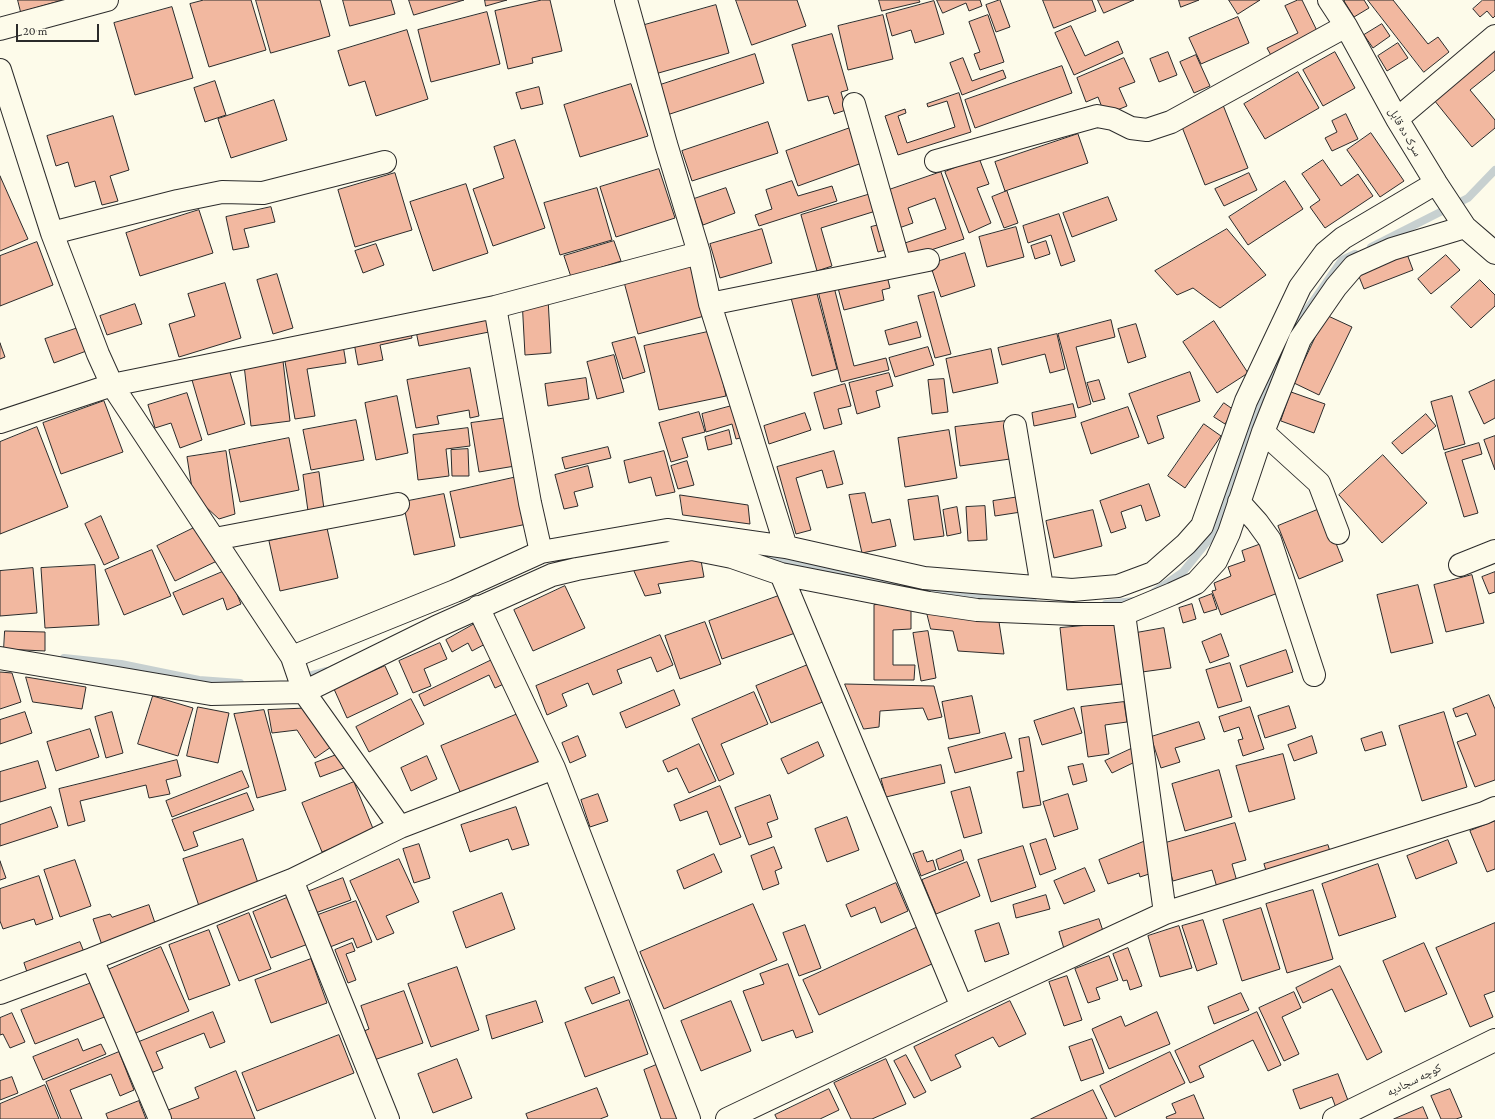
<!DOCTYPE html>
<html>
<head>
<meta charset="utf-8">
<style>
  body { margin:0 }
  #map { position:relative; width:1495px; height:1119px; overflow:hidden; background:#fdfbea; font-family:"Crimson Pro",serif }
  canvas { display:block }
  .scale { position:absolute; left:16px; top:24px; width:83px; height:18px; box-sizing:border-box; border:2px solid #2b2b2b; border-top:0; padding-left:5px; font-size:12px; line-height:14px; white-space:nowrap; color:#2b2b2b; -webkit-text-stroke:3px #fdfbea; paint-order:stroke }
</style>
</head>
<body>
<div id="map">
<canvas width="1495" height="1119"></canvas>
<div class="scale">20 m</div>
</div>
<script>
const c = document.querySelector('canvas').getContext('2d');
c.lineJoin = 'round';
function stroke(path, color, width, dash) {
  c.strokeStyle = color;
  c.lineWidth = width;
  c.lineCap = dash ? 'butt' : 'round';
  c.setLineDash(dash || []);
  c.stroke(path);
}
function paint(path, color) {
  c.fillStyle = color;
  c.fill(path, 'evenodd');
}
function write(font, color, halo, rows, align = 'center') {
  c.font = font + ' "Crimson Pro","Noto Naskh Arabic",serif';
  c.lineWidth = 3;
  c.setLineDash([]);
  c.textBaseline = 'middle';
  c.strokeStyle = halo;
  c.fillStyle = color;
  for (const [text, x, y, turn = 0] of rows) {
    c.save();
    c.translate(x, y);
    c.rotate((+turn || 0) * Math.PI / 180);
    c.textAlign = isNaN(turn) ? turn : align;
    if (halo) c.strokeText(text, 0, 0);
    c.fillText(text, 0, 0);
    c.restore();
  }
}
stroke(new Path2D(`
  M1371 247 1468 198 1495 170
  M1298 325 1304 314 1342 260 1355 254
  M759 556 895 582
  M926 588 1033 602
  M1154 592 1183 572 1211 537 1269 384 1280 362
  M1106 604 1134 601
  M64 658 121 664 199 680 240 683
  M301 678 326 671`), '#c7d0d0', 8);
const building = new Path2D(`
  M18 0H63L21 12Z
  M204 0H251L266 50 209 67 190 4Z
  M256 0H320L330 36 271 53Z
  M343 0H391L395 14 350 26Z
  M409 0H464L414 15Z
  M485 0H507L486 6Z
  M542 0H550L562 51 532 58 533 63 508 69 495 11Z
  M736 0H797L806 26 752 45Z
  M879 0H919L920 2 882 11Z
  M937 0H980L982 6 969 11 966 3 943 13Z
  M1000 0 1010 27 996 32 986 5Z
  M1043 0H1092L1096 11 1054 28Z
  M1098 0H1134L1104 13Z
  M1179 0H1199L1181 7Z
  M1229 0H1260L1238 14Z
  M1298 0H1302L1321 39 1274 61 1267 48 1298 33 1285 6Z
  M1346 0H1364L1369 8 1354 17 1344 1Z
  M1368 0H1393L1428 44 1438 37 1449 52 1424 72Z
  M1483 0H1495V16L1493 18 1487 11 1480 17 1473 9Z
  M934 1 944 34 915 43 911 30 892 36 886 14Z
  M716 5 729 53 655 74 641 26Z
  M172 7 193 78 135 95 114 23Z
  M487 12 500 64 431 82 418 30Z
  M883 15 893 59 848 70 838 26Z
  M988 15 1004 62 980 70 974 54 980 52 969 22Z
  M1238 17 1249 43 1201 64 1189 38Z
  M1382 24 1390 36 1373 48 1364 35Z
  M1071 26 1085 56 1118 41 1123 53 1074 75 1055 33Z
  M407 30 428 99 376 116 365 81 349 86 338 51Z
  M832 34 848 90 841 92 846 110 834 114 828 96 808 101 792 45Z
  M1398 43 1408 58 1387 71 1378 56Z
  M1495 50V70L1470 90 1495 120V128L1472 147 1434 100Z
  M1168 52 1177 75 1159 82 1150 59Z
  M1335 52 1355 88 1323 106 1303 70Z
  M755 54 764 83 664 116 654 87Z
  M1196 55 1210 86 1194 93 1180 62Z
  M963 58 972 81 1003 70 1006 78 962 95 950 63Z
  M1124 58 1135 82 1119 88 1127 106 1105 115 1098 97 1086 102 1077 78Z
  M1062 66 1072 93 975 128 965 100Z
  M1298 72 1319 108 1265 139 1244 104Z
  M215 81 226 115 205 122 194 88Z
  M631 84 648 136 580 157 564 105Z
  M539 87 543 104 521 109 516 93Z
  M959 93 971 132 898 155 885 116 905 109 906 113 898 116 907 143 955 127 947 101 928 107 927 104Z
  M274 100 287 140 231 158 218 119Z
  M1223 105 1248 168 1205 185 1180 122Z
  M1346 114 1358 139 1332 151 1325 138 1337 132 1332 121Z
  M113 116 129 170 110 176 118 201 102 205 95 181 75 187 68 162 56 166 47 136Z
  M768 122 778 153 692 181 682 151Z
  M850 128 862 163 798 186 786 151Z
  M1371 133 1404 181 1380 197 1347 150Z
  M1078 134 1088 163 1005 191 995 162Z
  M515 140 545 228 493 246 473 189 504 178 494 147Z
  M979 158 989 184 977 188 991 223 969 233 945 172Z
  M1323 160 1341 186 1358 174 1373 196 1325 228 1310 207 1320 200 1302 174Z
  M659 169 675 218 616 237 600 187Z
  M941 172 964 239 907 258 902 244 946 229 935 198 908 208 913 223 899 228 886 191Z
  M395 173 412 230 355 247 338 190Z
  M1249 173 1257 190 1224 206 1215 189Z
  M0 176 28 239 0 251Z
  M792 181 798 196 832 186 837 201 759 226 755 215 772 209 766 190Z
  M1285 181 1303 209 1248 245 1229 217Z
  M466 184 488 253 433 271 410 202Z
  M597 188 612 240 560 255 544 203Z
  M726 188 735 213 703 225 694 199Z
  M1007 191 1018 223 1004 228 992 197Z
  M874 193 879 210 821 228 832 266 817 271 801 215Z
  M1108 197 1117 220 1072 237 1063 213Z
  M271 207 275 222 244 229 249 247 233 250 226 217Z
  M199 210 213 253 140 276 126 233Z
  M1059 214 1075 261 1061 266 1051 235 1028 243 1023 226Z
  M883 224 889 249 878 252 871 227Z
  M1016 227 1024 257 987 267 979 237Z
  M762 229 772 263 720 278 710 244Z
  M1227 229 1266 275 1220 308 1193 288 1177 295 1155 271Z
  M614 241 621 261 571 277 564 256Z
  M1046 241 1050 254 1035 259 1031 246Z
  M37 242 53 285 0 306V256Z
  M376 244 384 265 363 273 355 251Z
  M965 253 975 286 941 297 930 264Z
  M1407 254 1413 270 1364 289 1358 274Z
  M1446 255 1460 270 1431 294 1418 279Z
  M694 263 708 315 638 334 624 282Z
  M277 274 293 328 273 334 257 280Z
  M887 276 890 288 882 290 884 300 844 310 838 288Z
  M1480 280 1495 295V306L1471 328 1451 307Z
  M225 283 241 338 179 357 169 324 195 316 188 294Z
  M834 287 854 366 886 358 889 370 841 382 818 291Z
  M816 290 837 369 812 376 791 298Z
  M934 292 951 354 935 358 918 296Z
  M548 298 551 353 525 355 522 299Z
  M135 304 142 324 107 335 100 316Z
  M490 311 494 331 419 346 415 326Z
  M1326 315 1352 327 1319 395 1294 383Z
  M1111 320 1115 337 1076 347 1091 404 1078 408 1058 334Z
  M1214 321 1248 373 1217 393 1183 342Z
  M917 322 921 337 889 345 885 331Z
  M1136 324 1146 357 1128 363 1118 329Z
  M409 325 412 338 380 345 383 360 358 365 353 337Z
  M81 327 89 350 54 363 45 339Z
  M712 331 726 396 659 410 644 346Z
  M1057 334 1065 369 1050 373 1045 354 1002 365 998 348Z
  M635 337 645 372 623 379 612 343Z
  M342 339 346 363 307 369 315 416 295 419 283 350Z
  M0 343 5 357 0 359Z
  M928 347 934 365 895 377 889 358Z
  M991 349 998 383 953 393 946 359Z
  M614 355 624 392 597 399 587 362Z
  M283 361 290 421 251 426 244 365Z
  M470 368 479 416 470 418 469 410 437 416 439 424 416 428 407 380Z
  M229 369 245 424 208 435 192 380Z
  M1190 372 1200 401 1157 416 1164 438 1148 444 1129 394Z
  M889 373 893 386 876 391 880 407 857 414 849 383Z
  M586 378 589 399 548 406 545 384Z
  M944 379 948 412 932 414 928 380Z
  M1099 380 1105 399 1093 402 1087 383Z
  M1495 380V418L1484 424 1469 392Z
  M845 384 851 406 838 409 842 424 824 429 814 393Z
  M1291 392 1325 404 1314 433 1281 421Z
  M187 393 202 440 180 448 171 423 155 428 148 405Z
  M397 396 408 453 376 460 365 403Z
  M1452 396 1465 444 1444 450 1431 402Z
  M104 401 123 452 61 474 43 423Z
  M1224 403 1234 410 1225 424 1214 417Z
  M739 404 748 436 736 439 732 424 706 432 702 414Z
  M1073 404 1076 417 1034 426 1032 413Z
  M1128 407 1139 437 1091 454 1081 423Z
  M699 412 705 432 682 438 688 457 671 462 659 423Z
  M805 413 811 430 769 444 764 426Z
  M1426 414 1436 426 1402 454 1392 443Z
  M507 418 515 466 479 472 471 423Z
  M356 420 364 460 311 470 303 430Z
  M1006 421 1010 459 960 466 955 427Z
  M1204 424 1221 436 1185 488 1168 476Z
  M37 427 68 507 0 534V442Z
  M468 428 470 446 446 449 449 476 418 480 413 435Z
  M729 430 732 444 708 450 705 437Z
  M949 430 957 478 905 487 898 438Z
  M1495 436V470L1484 440Z
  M289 438 299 490 240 502 229 450Z
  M1479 443 1482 454 1462 460 1478 513 1464 517 1445 453Z
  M608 447 611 458 565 469 562 458Z
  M468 449 469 476H452L451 450Z
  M226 451 235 514 219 519 193 495 187 457Z
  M664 451 675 492 656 496 651 477 629 483 624 461Z
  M834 451 843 484 827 488 822 470 796 478 811 530 796 534 777 467Z
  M1383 455 1427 503 1382 543 1339 495Z
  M687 461 694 485 678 489 671 466Z
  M588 466 593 487 574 492 578 506 564 509 555 475Z
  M319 472 324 509 308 511 303 475Z
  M517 477 527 524 460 538 450 492Z
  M1149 484 1160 516 1146 521 1141 505 1121 512 1126 528 1111 533 1100 501Z
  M865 493 872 523 890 519 896 546 862 553 849 495Z
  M444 494 455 546 414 555 403 502Z
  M680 495 748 505 750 524 683 515Z
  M938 496 944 536 914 540 908 500Z
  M1019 497 1021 512 995 516 993 501Z
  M985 506 987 540 968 541 966 507Z
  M957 507 961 533 947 536 943 510Z
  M1322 508 1343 561 1299 579 1278 526Z
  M1093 510 1102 546 1054 558 1046 521Z
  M101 516 119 558 104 565 85 524Z
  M200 525 217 561 175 581 157 546Z
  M327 528 338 578 280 591 269 541Z
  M1264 543 1283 591 1221 615 1212 591 1216 590 1214 583 1231 576 1228 567 1245 561 1242 551Z
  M152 550 171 596 124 615 105 570Z
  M700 555 704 577 658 584 661 593 645 596 630 562Z
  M95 565 99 625 45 628 41 568Z
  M33 568 37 613 0 616V571Z
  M227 570 241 604 227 610 223 598 183 615 173 593Z
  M1495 572V592L1489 594 1482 577Z
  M1472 575 1484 623 1446 632 1434 585Z
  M1418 585 1433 643 1391 653 1377 595Z
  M565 586 585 628 533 651 514 610Z
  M784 594 798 632 722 659 709 621Z
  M1212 594 1217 609 1204 613 1199 599Z
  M911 604V629L893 630V665H915L914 680H874V605Z
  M1192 604 1196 619 1183 623 1179 608Z
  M927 613 999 622 1004 654 958 651 953 631 931 629Z
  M478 622 489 642 472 651 468 643 452 652 446 640Z
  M705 622 721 664 680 679 665 636Z
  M1116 623 1122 684 1067 690 1060 628Z
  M1164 628 1171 668 1142 672 1136 633Z
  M5 631 45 632V651L4 649Z
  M928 631 936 678 921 681 913 633Z
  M1221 634 1229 656 1210 663 1202 642Z
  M660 635 673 665 657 672 651 657 617 670 622 683 593 695 588 683 562 694 567 706 547 715 536 686Z
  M440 643 447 659 424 669 431 686 413 693 399 661Z
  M1286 650 1293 672 1247 687 1240 666Z
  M496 658 508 682 495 688 489 675 424 706 419 695Z
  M815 662 830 699 771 723 756 686Z
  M1230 663 1242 701 1218 708 1206 670Z
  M385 666 398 694 347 718 334 689Z
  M0 672 12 673 21 702 0 709Z
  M26 677 86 687 82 709 33 702Z
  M845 684 934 686 942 717 928 720 923 708 880 711 879 727 864 729Z
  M674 690 680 705 626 728 620 713Z
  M754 692 768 724 721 744 734 774 719 781 692 719Z
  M1489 695 1495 709V780L1475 787 1457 742 1476 735 1467 713 1456 717 1453 709Z
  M153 696 193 708 178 756 138 744Z
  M972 696 980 733 949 739 942 702Z
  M411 699 424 724 369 752 356 727Z
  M1124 702 1127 722 1105 725 1109 754 1088 757 1081 707Z
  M1289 706 1296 728 1265 738 1258 716Z
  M198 707 229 713 218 763 187 756Z
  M1250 707 1264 749 1243 756 1238 740 1243 739 1239 727 1224 732 1219 717Z
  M315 708 331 747 315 758 297 730 272 733 268 710Z
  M1074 708 1082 733 1042 745 1034 721Z
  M264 710 286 790 257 798 234 714Z
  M25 712 32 733 0 744V720Z
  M112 712 123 753 106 758 95 717Z
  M1444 712 1467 787 1422 801 1399 726Z
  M520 713 540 762 461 794 441 746Z
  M1199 722 1205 739 1175 748 1180 762 1161 768 1151 737Z
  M90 729 99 757 56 771 47 742Z
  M1382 732 1386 745 1365 751 1361 739Z
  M1005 733 1012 758 955 773 948 748Z
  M578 736 586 756 570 763 562 743Z
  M1312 736 1317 753 1294 761 1288 745Z
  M1029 737 1041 805 1023 808 1017 772 1024 771 1019 739Z
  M818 742 824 756 788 774 781 759Z
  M699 744 716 781 689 793 677 768 668 772 663 761Z
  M1131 749 1137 761 1112 773 1105 761Z
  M339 754 344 768 320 777 315 763Z
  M1283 754 1295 799 1249 812 1236 766Z
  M427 756 437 779 411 791 401 768Z
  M177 760 181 776 166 780 170 794 149 798 146 785 80 801 85 821 68 826 59 789Z
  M38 761 46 788 0 802V772Z
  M1083 764 1087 781 1073 785 1068 767Z
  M941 765 945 783 886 797 881 779Z
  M1219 770 1232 817 1185 831 1172 784Z
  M242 771 249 787 172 817 166 801Z
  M354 782 374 831 322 852 302 803Z
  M720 786 741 837 720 845 707 811 680 821 674 805Z
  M970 787 982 833 964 838 951 792Z
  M247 793 254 810 193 832 198 846 184 851 172 820Z
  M598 794 608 821 590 827 581 800Z
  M1068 794 1078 829 1054 837 1043 802Z
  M770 795 778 819 767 823 772 837 749 845 735 808Z
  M51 807 58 827 0 846V825Z
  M516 807 529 845 512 850 508 839 470 852 461 825Z
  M847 817 859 850 827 862 815 829Z
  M1495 821V869L1487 872 1470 831Z
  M1235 823 1246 860 1232 864 1238 885 1218 891 1212 870 1173 881 1162 844Z
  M243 839 259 886 199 906 183 859Z
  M1046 839 1056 869 1040 875 1030 844Z
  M1148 840 1155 872 1140 877 1139 873 1108 884 1099 860Z
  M1448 840 1457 863 1416 879 1407 856Z
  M419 844 430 878 414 883 403 849Z
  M1328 845 1332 858 1268 877 1264 864Z
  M1023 846 1036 887 991 902 978 860Z
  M774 847 782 868 775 871 779 884 763 890 751 856Z
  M961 850 964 860 939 870 936 860Z
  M923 851 927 862 933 860 936 870 921 876 913 854Z
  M714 854 722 872 684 889 677 871Z
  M399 859 419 902 386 916 394 933 377 940 350 881Z
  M75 860 91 906 60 917 44 870Z
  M0 861 6 878 0 880Z
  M967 862 980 896 936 914 922 880Z
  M1378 864 1396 917 1339 936 1322 884Z
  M1085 868 1095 891 1064 904 1054 881Z
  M39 876 53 919 36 925 34 919 3 929 0 921V889Z
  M343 878 351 900 310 915 302 894Z
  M896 883 908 911 881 923 875 907 851 917 846 905Z
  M1313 890 1333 959 1287 973 1266 904Z
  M502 893 515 929 466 948 453 912Z
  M1046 895 1050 909 1016 918 1013 905Z
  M289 897 308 944 271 958 253 912Z
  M356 901 372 942 357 948 353 938 330 947 318 915Z
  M753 904 777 960 664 1009 640 952Z
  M149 905 157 929 103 948 93 919 110 914 112 917Z
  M1261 908 1280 969 1242 981 1223 920Z
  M249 913 271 969 239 981 217 926Z
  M1099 919 1106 940 1065 952 1059 932Z
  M1203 920 1217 964 1197 971 1182 926Z
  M999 923 1009 954 985 962 975 931Z
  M1495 923V991L1484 995 1493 1017 1470 1027 1436 948Z
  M805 925 821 968 799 976 783 933Z
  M1179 926 1192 968 1160 977 1148 936Z
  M918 927 934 963 819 1015 803 980Z
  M209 930 230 985 189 1000 169 945Z
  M80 942 86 957 29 978 24 963Z
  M352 943 355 951 346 954 356 980 348 983 335 950Z
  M1424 943 1447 994 1405 1012 1383 961Z
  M161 947 189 1011 131 1035 103 972Z
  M1128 948 1142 986 1130 990 1127 980 1123 981 1113 954Z
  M1109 956 1118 980 1096 988 1100 999 1088 1003 1075 969Z
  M311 959 327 1003 271 1023 255 980Z
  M788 964 813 1032 796 1038 793 1030 762 1041 743 991 764 984 760 974Z
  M1340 966 1382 1052 1367 1060 1332 989 1303 1003 1296 988Z
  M457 967 479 1030 431 1047 408 984Z
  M1067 976 1082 1020 1064 1026 1049 982Z
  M614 977 620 993 592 1004 585 988Z
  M94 982 107 1016 35 1044 21 1010Z
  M404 991 423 1043 374 1060 364 1031 369 1029 361 1006Z
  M1294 992 1301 1008 1282 1017 1299 1054 1284 1061 1259 1008Z
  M1241 993 1249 1010 1214 1024 1208 1007Z
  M629 1000 648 1054 585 1077 565 1023Z
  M536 1001 543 1022 492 1039 486 1016Z
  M731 1001 751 1051 701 1071 681 1021Z
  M1010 1001 1026 1034 999 1047 993 1037 955 1055 961 1067 931 1081 914 1047Z
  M213 1012 225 1042 210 1048 204 1033 156 1052 163 1068 151 1073 139 1042Z
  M1157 1012 1170 1044 1109 1069 1092 1029 1121 1016 1125 1026Z
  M1257 1012 1281 1065 1268 1071 1253 1040 1199 1066 1204 1077 1190 1083 1175 1051Z
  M12 1013 25 1042 10 1048 3 1034 0 1035V1018Z
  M339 1035 354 1073 257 1111 242 1073Z
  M78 1039 83 1051 101 1044 106 1054 43 1080 33 1057Z
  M1092 1039 1104 1073 1081 1081 1069 1047Z
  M119 1052 134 1090 120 1096 111 1074 70 1090 82 1119H61L46 1082Z
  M1170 1052 1185 1083 1115 1117 1100 1086Z
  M906 1055 926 1092 914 1098 894 1061Z
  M457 1059 472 1098 433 1113 418 1074Z
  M886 1059 906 1104 872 1119H851L834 1083Z
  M661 1063 679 1119H661L644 1070Z
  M236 1071 255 1119H166L163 1112 199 1098 195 1088Z
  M1338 1074 1349 1103 1336 1108 1332 1097 1300 1109 1293 1090Z
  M12 1077 18 1093 0 1100V1081Z
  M45 1085 59 1119H0V1104Z
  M597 1088 608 1116 600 1119H528L526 1114Z
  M829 1089 839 1110 820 1119H777L775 1115Z
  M1450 1089 1462 1117 1456 1119H1441L1431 1096Z
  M1093 1090 1107 1119H1031Z
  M1194 1095 1204 1119H1167L1166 1117 1176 1113 1172 1104Z
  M139 1101 146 1119H108L106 1114Z
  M1423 1107 1428 1119H1394Z`);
paint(building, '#f2b8a0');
stroke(building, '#2b2b2b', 1);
const street = new Path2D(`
  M626 0 666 144 699 253 710 304 786 547
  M1329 0 1346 26 1397 119 1436 183 1465 227 1495 253
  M0 29 107 0
  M0 70 52 233 98 354 112 385 292 657 304 692 400 827
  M854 104 900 265
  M1397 119 1495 36
  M936 161 1097 116 1113 119 1131 128 1147 130 1171 122 1346 26
  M52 233 178 201 222 192 263 193 385 162
  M710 304 928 260
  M495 307 530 503 541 552
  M0 422 112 385 495 307 699 253
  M1015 426 1042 587
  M1263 432 1319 483 1338 533
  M1239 502 1257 522 1270 540 1314 675
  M215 539 398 504
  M1460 565 1495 551
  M781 574 962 1007
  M478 607 554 768 689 1119
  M1124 614 1165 913
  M292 657 455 591 541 552 667 530 786 547 924 578 1072 590 1118 586 1153 573 1186 544 1202 526 1246 401 1300 287 1325 253 1343 238 1436 183
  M0 658 211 694 304 692 436 627 552 575 577 569 692 549 732 557 781 574 929 603 977 610 1073 614H1124L1172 594 1196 583 1216 561 1229 533 1263 432 1300 339 1336 287 1354 266 1392 249 1465 227
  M292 880 388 1119
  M92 959 160 1119
  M0 993 92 959 292 880 400 827 554 768
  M727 1119 962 1007 1165 913 1484 813 1495 808
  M1334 1119 1495 1040`);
stroke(street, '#2b2b2b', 24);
stroke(street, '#fdfbea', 22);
write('12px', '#2b2b2b', '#fdfbea', [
  ["سرک ده قابل",1405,132,60],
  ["کوچه سجادیه",1414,1080,-26]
]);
</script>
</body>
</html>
